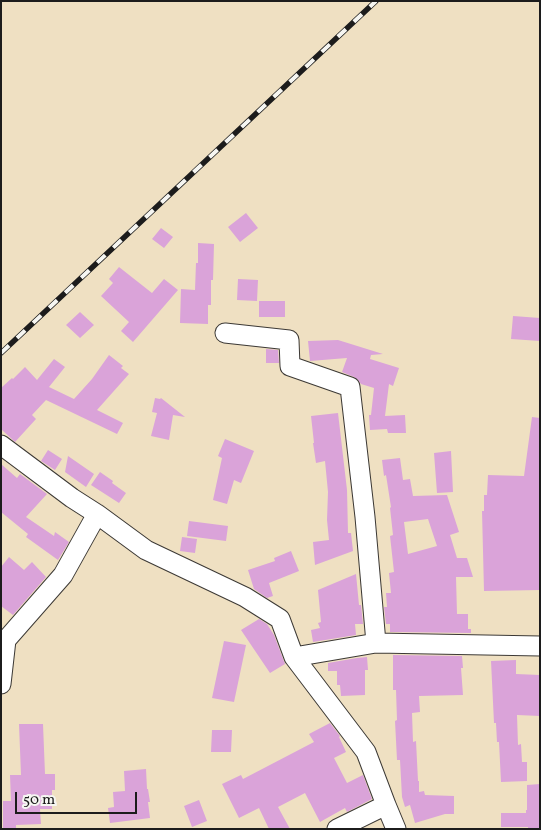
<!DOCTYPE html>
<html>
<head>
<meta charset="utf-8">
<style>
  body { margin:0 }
  #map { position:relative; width:541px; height:830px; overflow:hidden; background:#efe0c2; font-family:Vollkorn,serif }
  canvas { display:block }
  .frame { position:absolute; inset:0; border:2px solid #1c1c1c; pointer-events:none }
  .scale { position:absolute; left:15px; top:792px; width:122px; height:22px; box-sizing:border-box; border:2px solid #1c1c1c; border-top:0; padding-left:6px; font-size:15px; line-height:18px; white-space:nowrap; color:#1c1c1c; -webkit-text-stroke:4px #f6f6f2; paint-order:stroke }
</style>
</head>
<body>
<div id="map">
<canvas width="541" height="830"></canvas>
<div class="frame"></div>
<div class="scale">50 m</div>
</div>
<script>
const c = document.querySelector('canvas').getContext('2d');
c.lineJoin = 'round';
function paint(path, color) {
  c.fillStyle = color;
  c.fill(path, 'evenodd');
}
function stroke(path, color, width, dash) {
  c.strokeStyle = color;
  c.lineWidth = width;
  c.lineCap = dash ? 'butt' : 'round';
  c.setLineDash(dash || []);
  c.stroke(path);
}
paint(new Path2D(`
  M246 213 258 228 240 242 228 227Z
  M161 228 173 237 164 248 152 239Z
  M198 243 214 244 213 280H211V305H208V324L180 323 181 289 195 290 196 263H198Z
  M119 267 152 293 164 279 178 290 133 342 121 331 129 322 101 296 113 283 109 279Z
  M238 279 258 280 257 301 237 300Z
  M259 301H285V317H259Z
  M80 312 94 325 80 338 66 325Z
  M513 316 540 318V341L511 339Z
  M338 340 383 354 371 355 370 359 399 368 393 386 389 384 385 416 405 415 406 433H388L387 429 370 430 369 415H371L374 388 361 384 358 380 354 377 342 372 347 358 310 361 308 341Z
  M266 349 278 350 279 363H266Z
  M109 355 123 366 121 368 129 374 97 410 123 423 117 434 46 400 32 415 36 419 15 442 1 429V388L12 378 13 379 25 367 37 380 54 359 65 367 49 387 74 399 92 379Z
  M155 398 160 399 161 398 185 417 173 415 169 440 151 436 157 413 152 412Z
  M338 413 347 490 348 533H351L353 551 315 565 313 542 329 540 327 520 328 492 325 461 316 463 313 443H314L311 416Z
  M532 417 540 418V590L484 591 482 511H484V495H487L488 475 524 476Z
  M225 439 254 451 241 483 234 480 227 504 213 500 222 458 218 456Z
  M48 450 62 459 55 470 41 461Z
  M451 451 453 492 437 493 434 453Z
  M68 456 94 474 86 487 65 472Z
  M400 458 403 480 410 479 413 496 447 495 459 532 450 535 457 558H467L473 577H456L457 614H468V629H471V633L390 632V624H386L384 607H387L386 593H391L389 573 394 572 390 536 393 535 390 508 391 507 386 475 384 476 382 460ZM428 519 437 546 408 554 404 522Z
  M1 464 17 478 20 474 47 494 26 517 54 536 55 532 69 542 58 560 26 537 28 534 1 512Z
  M100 472 113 481 112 483 126 493 119 503 91 485Z
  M189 521 228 526 226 541 187 536Z
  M182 537 197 539 195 553 180 551Z
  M291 551 299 571 269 583 273 596 267 598 254 589 248 570 275 561 274 558Z
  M9 557 24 570 32 562 46 577 13 615 1 606V567Z
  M356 574 359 605H361L363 624H355L356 635 313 642 311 630 320 628 318 623 321 622 318 590Z
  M259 619 267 624 274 635 285 664 270 673 241 630Z
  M224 641 246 645 234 702 212 698Z
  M393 655 462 656 463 668H461L463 695 419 696 420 712 412 713 413 742 416 741 418 781H419V792L424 791 425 795 454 796V814H445L415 823 410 805 405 807 402 797 400 760H397L395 721 397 720 396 690H393Z
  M367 657 368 670H365V695L341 696 340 685H337V671H328V663L357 658Z
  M516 660V674L540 675V716L517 715 518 745 521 744 522 762H527V781L501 782 499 742H497L496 723H494L491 661Z
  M330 723 340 736 339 737 346 752 334 758 347 783 363 775 372 799 347 812 345 808 320 822 305 793 278 807 290 829H269L259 808 239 818 222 784 241 775 243 779 314 742 309 734Z
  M19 724H43L45 774H55V790H52V809H40L41 824 16 825V828H3V801H11L10 775H21Z
  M212 730H232L231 752H211Z
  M146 769 147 789H148L150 802H148L150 818 110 823 108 808 114 807 113 792 125 791 124 771Z
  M540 784V829H528V827H501V813H526V810H527V785Z
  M199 800 207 821 192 827 184 806Z`), '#daa3d9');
const minor = new Path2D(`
  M225 333 289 340 290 366 350 387 365 517 376 643 540 646
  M1 445 72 498 97 514 146 550 245 597 280 619 294 657 366 752 386 805
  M294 657 376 643
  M1 684 6 640 63 575 97 514
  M337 829 386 805 396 829`);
stroke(minor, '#3c3935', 21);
stroke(minor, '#fff', 19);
const rail = new Path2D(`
  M1 353 376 1`);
stroke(rail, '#1c1c1c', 5.5);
stroke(rail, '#f6f6f2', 4, [11]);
</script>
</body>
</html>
